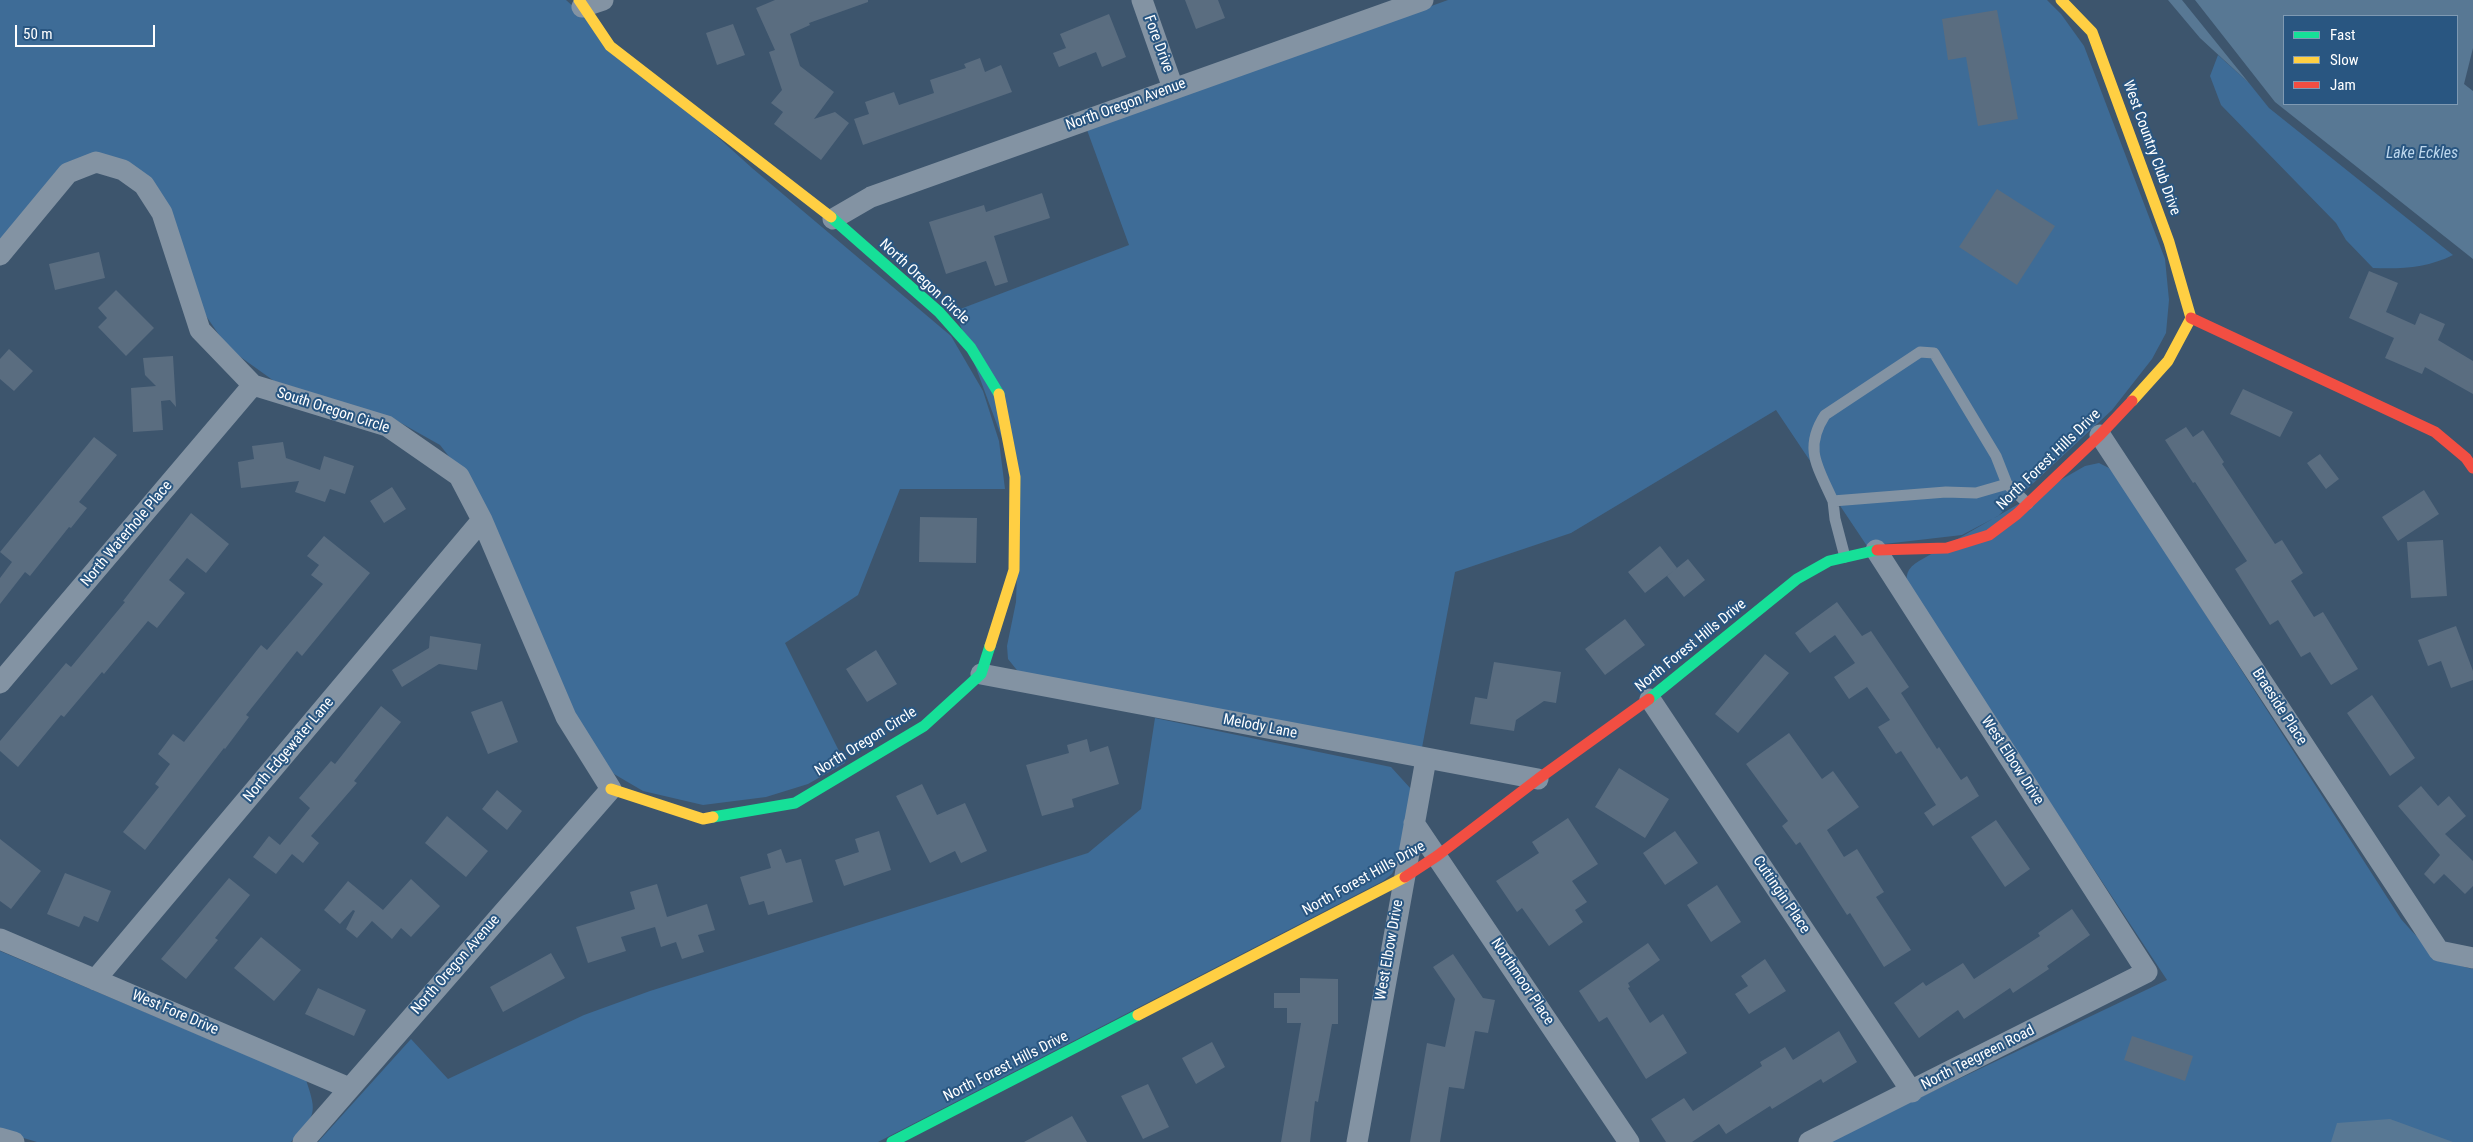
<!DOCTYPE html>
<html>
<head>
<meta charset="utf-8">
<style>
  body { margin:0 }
  #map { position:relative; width:2473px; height:1142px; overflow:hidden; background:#3d556d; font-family:"Roboto Condensed",sans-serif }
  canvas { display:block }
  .legend { position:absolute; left:2283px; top:15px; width:175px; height:90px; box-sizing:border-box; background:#295681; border:1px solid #7f9ab3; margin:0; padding:6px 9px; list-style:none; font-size:15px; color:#fff }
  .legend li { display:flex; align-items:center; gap:10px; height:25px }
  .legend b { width:25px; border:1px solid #7f9ab3 }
  .scale { position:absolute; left:15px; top:25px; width:140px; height:22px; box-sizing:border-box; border:2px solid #fff; border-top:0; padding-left:6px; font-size:15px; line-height:18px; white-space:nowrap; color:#fff; -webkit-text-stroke:4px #295681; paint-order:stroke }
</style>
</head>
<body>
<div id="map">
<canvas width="2473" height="1142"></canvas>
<ul class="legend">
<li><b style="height:6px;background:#16e098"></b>Fast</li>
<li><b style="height:6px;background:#ffcf43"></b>Slow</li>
<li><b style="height:6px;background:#f24e42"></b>Jam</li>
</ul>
<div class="scale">50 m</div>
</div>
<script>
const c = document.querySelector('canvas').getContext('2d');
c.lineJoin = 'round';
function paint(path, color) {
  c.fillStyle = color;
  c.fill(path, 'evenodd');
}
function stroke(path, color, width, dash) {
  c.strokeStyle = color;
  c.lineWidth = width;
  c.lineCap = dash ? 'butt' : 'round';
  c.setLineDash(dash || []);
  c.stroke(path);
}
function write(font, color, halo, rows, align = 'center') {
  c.font = font + ' "Roboto Condensed",sans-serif';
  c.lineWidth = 4;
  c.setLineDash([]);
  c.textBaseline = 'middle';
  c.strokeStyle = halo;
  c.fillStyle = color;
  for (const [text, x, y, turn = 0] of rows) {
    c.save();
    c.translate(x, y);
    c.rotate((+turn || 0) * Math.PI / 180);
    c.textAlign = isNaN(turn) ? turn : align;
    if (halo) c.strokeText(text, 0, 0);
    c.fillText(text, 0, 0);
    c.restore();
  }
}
paint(new Path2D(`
  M0 0H566L752 168 951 336 983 391 999 441 1005 489H900L858 595 785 643 845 763 808 784 766 797 703 805 643 791 614 774 581 730 469 482 440 445 392 418 274 381 228 348 202 310 168 206 101 156 0 243Z
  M1448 0H2047L2061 14 2084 46 2165 259 2169 300 2166 333 2152 359 2112 410 1998 516 1962 535 1867 546 1776 410 1571 533 1455 572 1421 753 1020 674 1008 659 1007 646 1016 602 1020 487 955 311 1129 245 1087 130Z
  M2218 55 2249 83 2269 108 2453 255C2427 268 2402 269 2373 268L2346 240 2336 223 2221 105 2210 76Z
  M2099 463 2109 468 2122 484 2401 919C2421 942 2442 963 2473 969V1142H1826L2167 980 1909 589C1904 576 1907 568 1919 561L2085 466Z
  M1155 718 1391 767 1411 789 1398 861 1392 874 1383 881 878 1142H318L411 1039 448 1079 584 1015 650 991 1088 853 1141 809Z
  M0 951 306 1080C318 1115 315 1115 291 1142H37L0 1131Z`), '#3e6c97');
paint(new Path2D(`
  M2168 0H2182L2249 83 2200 38Z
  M2195 0H2473V48L2464 84 2473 91V259L2275 102ZM2284 16H2457V104H2284Z
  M2390 1119 2453 1142H2331L2337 1123Z`), '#587894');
paint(new Path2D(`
  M775 0H868V2L809 23 810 25 790 34 800 66 834 92 814 119 835 112 849 123 821 160 774 124 783 112 771 103 782 90 769 52 775 50 756 8Z
  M1185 0H1218L1225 18 1196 29Z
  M1997 10 2018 119 1978 126 1966 57 1948 60 1942 19Z
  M1109 14 1126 57 1102 67 1096 52 1059 67 1053 53 1066 48 1060 34Z
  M733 24 745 55 717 65 706 33Z
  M980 58 985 72 1001 65 1012 92 863 145 854 119 869 114 865 102 894 92 899 105 934 93 930 80 966 68 964 64Z
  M1997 189 2055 226 2017 285 1959 247Z
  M1042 193 1050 218 994 236 1008 282 995 286 986 261 946 274 929 222 984 205 986 212Z
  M99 252 105 278 55 290 49 264Z
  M2369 271 2398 283 2386 312 2415 325 2420 313 2445 324 2438 340 2473 361V394L2425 367 2422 374 2385 358 2394 338 2349 318Z
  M116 290 154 328 126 356 98 327 107 318 98 308Z
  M9 349 33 371 14 391 0 379V359Z
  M173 356 176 407 170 400 161 401 163 430 133 432 131 388 156 386 145 375 143 358Z
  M2243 389 2293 412 2280 437 2230 414Z
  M2186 427 2193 437 2203 430 2224 462 2222 464 2275 544 2282 540 2303 573 2291 581 2314 617 2323 612 2358 669 2331 685 2310 652 2301 657 2278 620 2270 625 2235 569 2247 561 2195 482 2193 483 2165 440Z
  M94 437 117 455 79 502 87 508 71 528 69 527 30 576 25 572 0 604V578L12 562 0 552Z
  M283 442 286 458 320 470 324 456 354 466 345 494 330 489 325 502 295 492 299 481 241 488 238 462 254 459 252 446Z
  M2320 454 2339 479 2326 489 2307 463Z
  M392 487 406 509 384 523 370 501Z
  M2424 490 2439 514 2398 541 2382 517Z
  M191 513 229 544 206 573 187 558 169 580 185 593 157 628 148 621 104 674 102 672 64 717 61 715 18 767 0 751V741L66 663 71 667 125 602 123 601Z
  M920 517 977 518 976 563 919 562Z
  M324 536 370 573 302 656 297 651 246 715 249 717 225 749 224 748 145 850 123 832 159 787 155 784 170 764 158 754 173 734 184 742 261 645 267 650 323 584 311 575 319 565 307 556Z
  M2443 540 2447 596 2411 598 2407 542Z
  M1660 546 1677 568 1645 593 1628 572Z
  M1688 559 1705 580 1684 597 1667 576Z
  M1837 602 1862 636 1871 631 1909 687 1901 693 1937 749 1939 747 1961 780 1967 776 1979 796 1933 826 1924 813 1936 805 1901 751 1896 754 1878 727 1890 720 1867 687 1849 699 1834 677 1855 663 1835 635 1810 653 1795 633Z
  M1625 619 1645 645 1605 675 1585 649Z
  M2456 626 2473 671V680L2451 688 2441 661 2428 666 2418 640Z
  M430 636 481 644 477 670 439 664 402 687 392 670 429 648Z
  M876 650 897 684 867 702 846 669Z
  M1765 654 1789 673 1738 733 1715 714Z
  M1494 662 1561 672 1556 703 1544 701 1516 720 1514 731 1470 724 1475 697 1487 699Z
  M2372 695 2415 758 2390 776 2347 713Z
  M502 701 518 742 488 754 471 712Z
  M381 706 401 722 354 781 357 783 311 836 319 843 303 863 292 854 276 874 253 857 269 836 280 845 310 808 299 798 331 761 335 764Z
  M1789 733 1822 779 1833 771 1859 807 1827 830 1844 857 1857 849 1884 892 1876 897 1911 950 1884 967 1850 913 1847 915 1800 842 1796 845 1782 826 1788 821 1746 764Z
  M1087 739 1090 752 1108 746 1119 784 1072 799 1074 807 1042 816 1026 765 1069 753 1067 745Z
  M1619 768 1669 799 1645 838 1595 807Z
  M922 784 937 815 965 803 987 851 961 863 955 851 930 863 896 796Z
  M2421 786 2438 806 2449 796 2466 816 2445 834 2473 861V886L2465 894 2444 874 2434 884 2424 874 2440 855 2398 806Z
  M497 790 522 811 507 830 482 809Z
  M447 816 488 851 466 877 425 843Z
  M1568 818 1598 864 1572 881 1587 902 1575 910 1583 922 1549 946 1522 908 1517 912 1496 881 1539 853 1532 842Z
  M1996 820 2030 869 2005 887 1971 837Z
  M879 831 891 870 844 886 835 860 859 852 855 839Z
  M1675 831 1698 863 1665 885 1643 853Z
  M0 839 41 871 11 909 0 901Z
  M781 849 786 863 801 859 813 902 768 915 764 901 749 905 740 877 771 868 767 854Z
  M65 873 111 891 98 922 84 916 79 927 47 914Z
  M229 878 250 895 215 938 218 940 186 979 161 959Z
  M411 879 440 906 411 937 401 928 392 939 372 921 357 938 346 929 355 911 353 910 340 924 324 910 348 881 383 910Z
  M657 884 667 917 707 904 715 930 698 935 704 952 682 959 676 942 661 947 655 927 621 937 626 951 588 963 576 927 635 909 630 892Z
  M1717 885 1741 922 1711 942 1687 905Z
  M2072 909 2090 935 2047 966 2049 969 2013 993 2010 988 1964 1019 1958 1010 1919 1038 1894 1003 1923 982 1926 986 1963 963 1974 979 2040 936 2038 933Z
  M261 937 301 970 274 1001 234 968Z
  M1648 943 1660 960 1628 983 1630 987 1628 988 1650 1023 1663 1014 1687 1053 1646 1079 1607 1017 1599 1022 1579 991Z
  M551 953 565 978 503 1012 490 987Z
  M1453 954 1483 998 1495 1000 1488 1033 1475 1031 1464 1089 1449 1087 1440 1142H1410L1427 1043 1445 1047 1455 999 1433 967Z
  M1765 959 1786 991 1749 1014 1735 994 1748 986 1741 976Z
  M1300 978 1338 979V1024H1332L1318 1102 1315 1101 1310 1142H1281L1301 1023H1287V1008H1274V993H1300Z
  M318 988 366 1010 354 1036 305 1014Z
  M1839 1031 1857 1062 1823 1083 1821 1079 1772 1109 1770 1106 1726 1134 1719 1124 1692 1142H1666L1651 1119 1684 1098 1693 1111 1762 1066 1760 1062 1785 1047 1793 1060Z
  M2132 1036 2193 1056 2185 1081 2124 1060Z
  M1212 1042 1225 1067 1196 1084 1182 1058Z
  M1148 1084 1169 1127 1143 1139 1121 1096Z
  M1072 1116 1087 1142H1024Z`), '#5a6d80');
stroke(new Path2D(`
  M1833 501C1818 467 1803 449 1825 415L1920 352 1934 353 1996 456 2007 484
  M1845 557 1835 519 1833 501 1946 492 1976 493 2007 484 2028 504`), '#8393a3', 11);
stroke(new Path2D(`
  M1142 0 1173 88
  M582 7 603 0
  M833 219 871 197 1423 0
  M0 255 68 173 96 162 123 170 144 185 162 213 200 330 253 385 387 426 459 476 482 520 566 717 611 789 303 1142
  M2100 435 2439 951 2473 958
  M981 674 1538 779
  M0 683 253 385
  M1650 699 1912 1092
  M1414 823 1629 1142
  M0 939 349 1088
  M95 980 482 520
  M0 1138 14 1142
  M1357 1142 1426 759
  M1809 1142 2147 972 1876 550`), '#8393a3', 21);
stroke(new Path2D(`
  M831 217 939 312 971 348 999 394
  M1649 699 1797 579 1829 561 1877 550
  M713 817 795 803 924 726 981 674 990 646
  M892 1142 1138 1015`), '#16e098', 11);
stroke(new Path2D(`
  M579 0 610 46 831 217
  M2061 0 2092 32 2169 242 2191 318
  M2132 401 2168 361 2191 318
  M990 646 1014 570 1015 477 999 394
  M611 789 703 819 713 817
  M1138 1015 1405 877`), '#ffcf43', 11);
stroke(new Path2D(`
  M2191 318 2435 432 2466 458 2473 468
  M1877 550 1947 548 1989 535 2017 514 2100 435 2132 401
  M1405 877 1437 856 1538 779 1649 699`), '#f24e42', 11);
write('15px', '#fff', '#295681', [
  ["Fore Drive",1158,44,70],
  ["North Oregon Avenue",1126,105,-20],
  ["West Country Club Drive",2151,148,70],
  ["North Oregon Circle",924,282,43],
  ["South Oregon Circle",333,411,18],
  ["North Forest Hills Drive",2049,460,-44],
  ["North Waterhole Place",127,534,-50],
  ["North Forest Hills Drive",1691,646,-39],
  ["Braeside Place",2279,707,57],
  ["Melody Lane",1260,727,11],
  ["North Oregon Circle",866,742,-32],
  ["North Edgewater Lane",289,750,-50],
  ["West Elbow Drive",2012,761,57],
  ["North Forest Hills Drive",1364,879,-29],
  ["Cuttingin Place",1781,895,56],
  ["West Elbow Drive",1390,950,-80],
  ["North Oregon Avenue",456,965,-49],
  ["Northmoor Place",1522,982,56],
  ["West Fore Drive",175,1013,23],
  ["North Teegreen Road",1978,1058,-27],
  ["North Forest Hills Drive",1006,1067,-27]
]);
write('italic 16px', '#bdd7ed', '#295681', [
  ["Lake Eckles",2422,154]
]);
</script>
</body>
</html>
